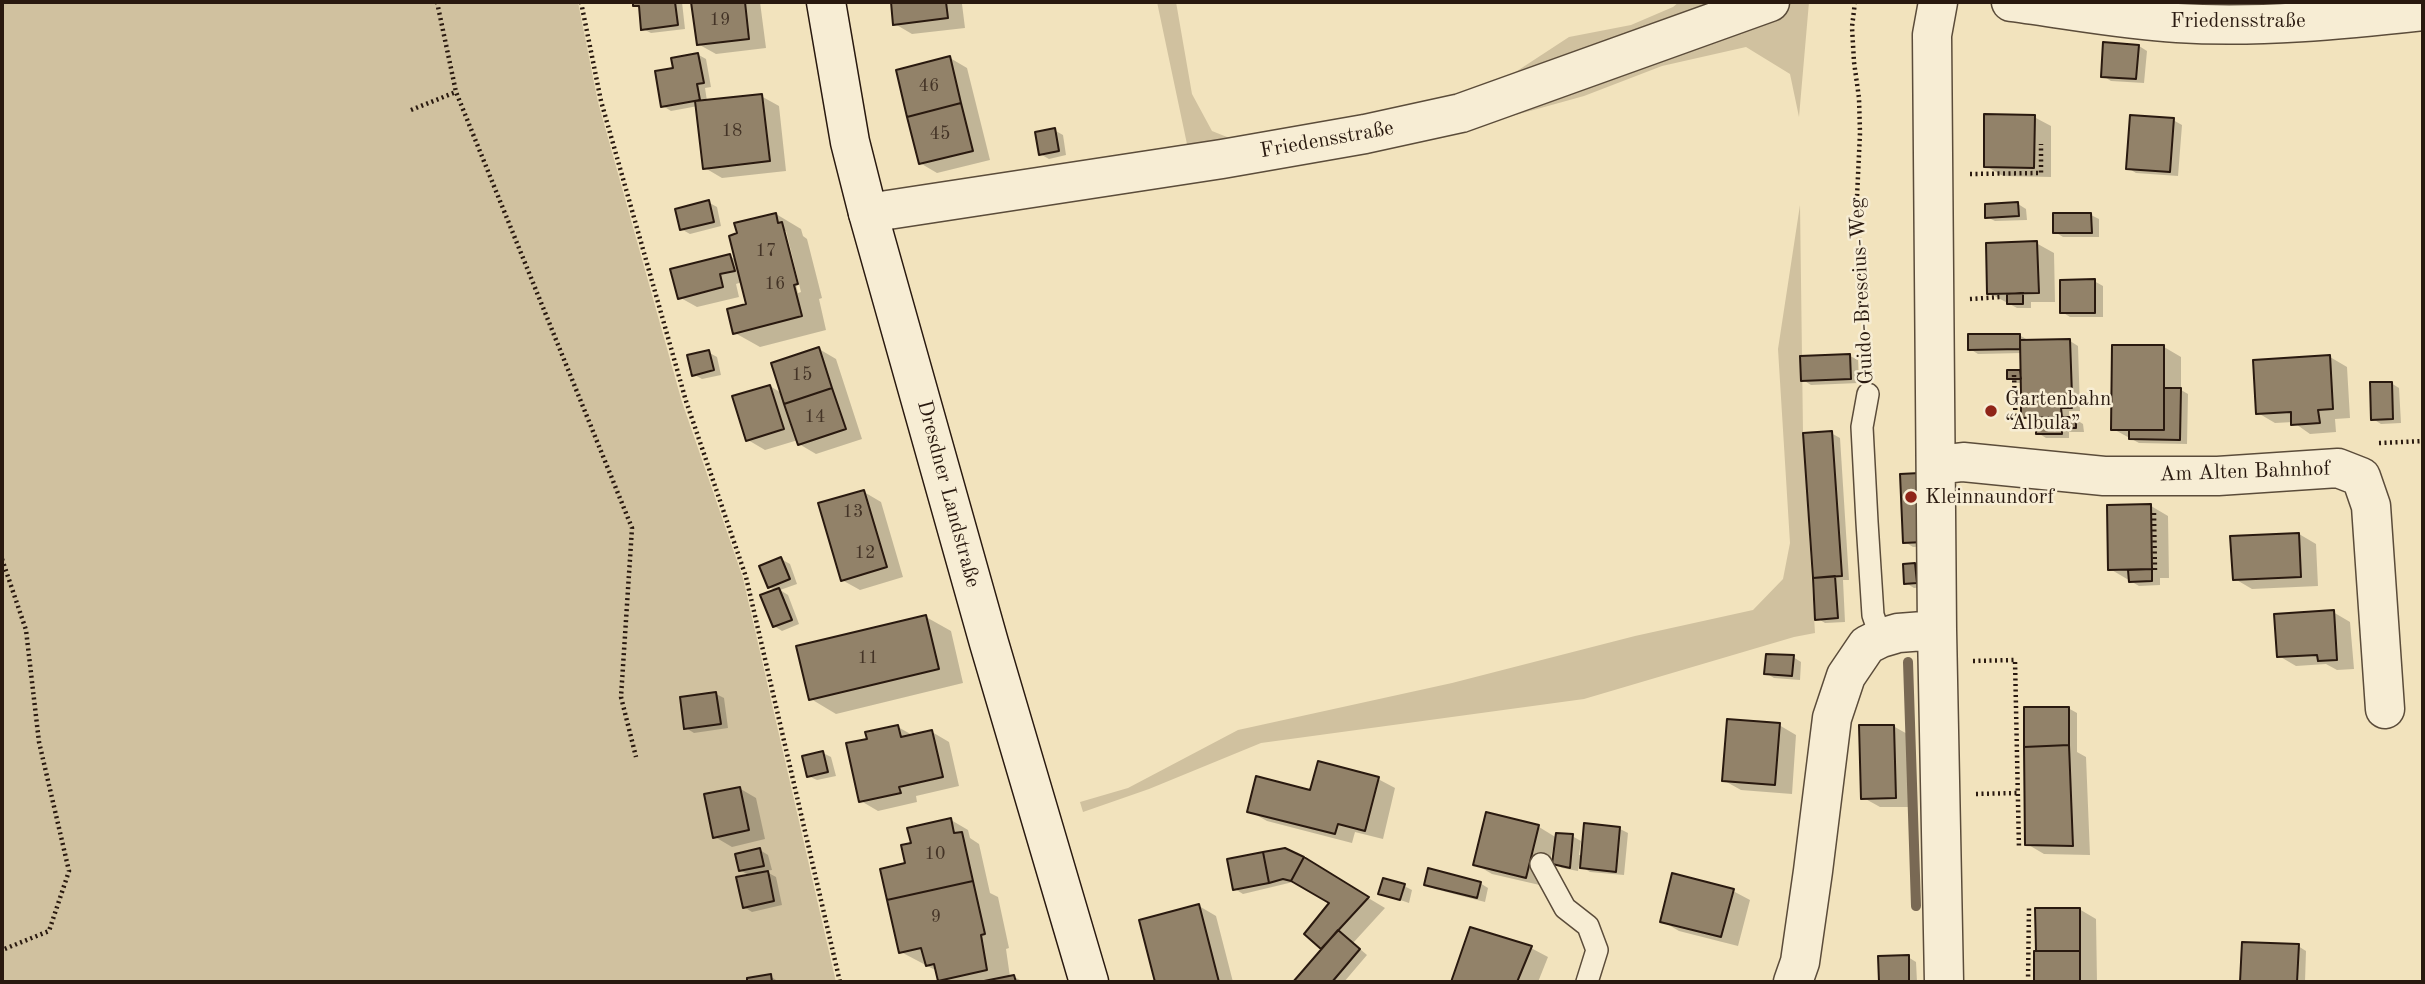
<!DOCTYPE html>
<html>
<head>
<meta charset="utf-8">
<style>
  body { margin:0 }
  #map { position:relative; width:2425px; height:984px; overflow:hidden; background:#f2e3bd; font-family:"Old Standard TT",serif }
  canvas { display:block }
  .frame { position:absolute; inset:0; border:4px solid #29190f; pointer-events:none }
</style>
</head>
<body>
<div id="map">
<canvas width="2425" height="984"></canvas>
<div class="frame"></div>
</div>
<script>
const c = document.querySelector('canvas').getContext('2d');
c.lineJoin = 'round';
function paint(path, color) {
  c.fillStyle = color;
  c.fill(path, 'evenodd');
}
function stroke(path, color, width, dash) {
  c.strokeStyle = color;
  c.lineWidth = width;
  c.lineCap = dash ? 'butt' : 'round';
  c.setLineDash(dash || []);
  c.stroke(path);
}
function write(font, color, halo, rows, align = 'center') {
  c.font = font + ' "Old Standard TT",serif';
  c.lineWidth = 5;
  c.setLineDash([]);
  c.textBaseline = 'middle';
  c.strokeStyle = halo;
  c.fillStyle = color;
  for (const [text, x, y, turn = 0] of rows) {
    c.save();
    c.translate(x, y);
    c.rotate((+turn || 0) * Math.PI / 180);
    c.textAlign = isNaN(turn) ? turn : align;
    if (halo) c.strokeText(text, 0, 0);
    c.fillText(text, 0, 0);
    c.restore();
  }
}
paint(new Path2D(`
  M2 2H578L598 102 682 402 743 578 836 982H2Z
  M1157 2H1176L1192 94 1212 131 1237 141 1488 90 1569 37 1631 25 1673 7 1679 2H1809L1799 117 1790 74 1746 47 1662 66 1584 96 1465 129 1195 182Z
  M2130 2H2390L2205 11Z
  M1800 205 1803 433 1815 633 1794 637 1584 699 1261 743 1149 789 1083 812 1080 802 1128 788 1238 730 1452 683 1635 636 1753 610 1783 579 1790 543 1778 349Z`), '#d0c19f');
paint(new Path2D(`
  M634 2H682L685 29 651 33 643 29 641 8 635 5Z
  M693 2H760L766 48 716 54 698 44Z
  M892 2H987L962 4 965 28 912 34 895 24Z
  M2139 46 2147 51 2144 83 2111 81 2103 76Z
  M697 54 706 59 711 87 705 88 707 101 761 96 779 106 786 171 722 178 705 168 698 106 671 111 663 106Z
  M950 58 967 68 990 160 937 173 920 163Z
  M2034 117 2051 126V177L2003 176 1986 166Z
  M2173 120 2182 125 2178 176 2136 173 2128 168Z
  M1054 130 1063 135 1066 155 1049 159 1040 154Z
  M708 202 717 207 721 226 690 234 681 229Z
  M2018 204 2026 209 2027 220 1995 221 1987 217Z
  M776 214 801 229 803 236 807 239 822 298 819 299 826 330 760 347 735 333 748 305 742 282 736 284 739 297 697 307 679 297 730 256 736 260ZM783 231H786L801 292 798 293Z
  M2091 215 2099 219V237H2063L2055 232Z
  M2036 243 2054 253 2055 302H2031V308H2017L1989 293Z
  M2094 281 2103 286V317H2070L2062 312Z
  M2019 335 2028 340 2070 341 2078 346 2080 411H2069V419H2075L2083 424 2084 432H2069V438H2046L2038 433V422H2031L2023 417 2022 383H2017L2009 378V372H2022V353L1978 354 1970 349Z
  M2164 347 2181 357V390L2188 394 2187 444 2139 443 2113 429Z
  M819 349 836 359 862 439 816 454 799 444 798 440 765 450 748 440 770 386 783 394Z
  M708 352 717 357 721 375 702 379 693 374Z
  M1850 356 1858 360 1859 383 1811 385 1803 380Z
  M2330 357 2347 367 2350 418 2335 419 2336 432 2310 434 2293 422 2275 423 2258 413Z
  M2391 383 2399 388 2401 423 2381 424 2373 419Z
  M1831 433 1840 438 1849 580H1843L1845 622 1825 623 1817 618Z
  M1920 475 1932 546 1913 547 1905 542Z
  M864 492 881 502 903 577 860 590 842 580Z
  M2151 506 2168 516 2169 578H2160V585L2139 586 2110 569Z
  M2299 534 2316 544 2318 586 2252 589 2235 579Z
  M781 559 790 564 797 584 780 590 788 595 799 624 782 631 774 626 777 591 769 587Z
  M1914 565 1923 569 1924 587 1914 588 1906 583Z
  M2333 612 2350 622 2354 669 2337 670 2326 664 2296 666 2279 656Z
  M926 617 951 631 963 683 836 714 811 699Z
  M1793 657 1801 662 1800 680 1774 678 1766 673Z
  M716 694 724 698 728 728 694 733 686 728Z
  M2068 708 2077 713V752L2086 757 2090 855 2044 854 2027 844Z
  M1779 725 1796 735 1792 794 1741 790 1723 780Z
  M1893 726 1911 736 1912 807H1880L1862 797Z
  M898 727 914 736 932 732 949 742 959 786 916 796 917 802 878 811 861 801Z
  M823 753 831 757 836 776 817 780 808 776Z
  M1378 779 1395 788 1383 839 1355 832 1352 843 1267 821 1249 811 1311 792Z
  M739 788 756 798 765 839 732 847 715 837Z
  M1488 814 1539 827 1557 838 1572 836 1581 841 1579 855H1583L1586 825 1620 829 1628 833 1624 875 1590 872 1579 865 1578 871 1562 868 1554 864 1556 845 1554 844 1544 886 1492 874 1475 864Z
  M951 820 968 830 970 838 979 844 990 893 998 897 1009 948 1006 949 1010 977H1014L1024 982H944L939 980 937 971 901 952 907 864 913 844Z
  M760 850 768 855 772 870 765 871 776 877 782 905 752 912 744 907 750 876 740 870Z
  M1313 865 1385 908 1353 943 1367 955 1344 982H1295L1324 949 1322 948 1332 903 1293 882 1243 894 1235 889Z
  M1480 883 1488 888 1485 902 1435 889 1426 884Z
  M1404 886 1412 890 1409 903 1380 893Z
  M1733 891 1750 900 1738 946 1679 931 1662 921Z
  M1199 906 1216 916 1233 982H1157L1141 921Z
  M2037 909H2079L2096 919 2097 982H2037Z
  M1471 929 1531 948 1548 957 1538 982H1452Z
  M2243 944 2298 946 2306 951 2305 982H2242Z
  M1880 957H1908L1916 962 1917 982H1880Z
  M770 976 779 982H749V980Z`), '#0003');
stroke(new Path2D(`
  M1908 662 1916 906`), '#796954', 10);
const building = new Path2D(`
  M633 2H675L678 25 641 30 639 6H633Z
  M691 2H745L749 39 697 45Z
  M891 2H946L948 18 893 25Z
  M2103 42 2139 45 2136 79 2101 77Z
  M698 53 704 83 697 84 700 100 661 107 655 71 673 68 671 58Z
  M950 56 961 103 907 117 896 70Z
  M762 94 770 161 703 169 695 101Z
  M961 103 973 151 919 164 907 117Z
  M1984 114 2035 115 2034 168 1984 167Z
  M2130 115 2174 118 2170 172 2126 169Z
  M1055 128 1059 151 1039 155 1035 132Z
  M709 200 714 222 680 230 675 209Z
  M2018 202 2019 216 1985 218V204Z
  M776 213 778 223 782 222 798 284 794 285 802 316 733 334 727 309 746 304 729 236 737 233 734 223Z
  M2053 213H2091L2092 233H2053Z
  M2037 241 2039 293 1987 294 1986 243Z
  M730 254 735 271 720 274 723 287 678 299 670 269Z
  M2095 279V313H2060V280Z
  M2023 293V304H2007V294Z
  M1968 334H2020V349L1968 350Z
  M2070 339 2072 395 2021 396 2020 340Z
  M2112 345H2164V430H2111Z
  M819 347 832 388 784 404 771 363Z
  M709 350 714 370 692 376 687 355Z
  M1850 354 1851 379 1801 381 1800 356Z
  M2330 355 2333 409 2318 410 2320 423 2291 425V412L2256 414 2253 360Z
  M2007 370H2020L2021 379H2007Z
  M2370 382H2392L2393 419 2371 420Z
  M770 385 784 429 746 441 732 396Z
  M832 388 846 429 798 445 784 404Z
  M2164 388H2181L2180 440 2129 439V430H2164Z
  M2072 395V408H2061L2062 417 2021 418V396Z
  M2062 417H2076V428H2061Z
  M2062 417V434H2036V418Z
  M1832 431 1842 576 1813 578 1803 433Z
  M1920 473 1924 542 1903 543 1900 474Z
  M864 490 887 567 841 581 818 503Z
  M2151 504 2152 569 2108 570 2107 505Z
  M2299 533 2301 577 2233 580 2230 536Z
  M781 557 790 579 768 588 759 566Z
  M1915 563 1917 583 1904 584 1903 564Z
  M2152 569V581L2129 582 2128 570Z
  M1835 576 1838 618 1815 620 1813 578Z
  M779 588 792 620 773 627 760 595Z
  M2334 610 2337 660 2318 661 2317 655 2277 657 2274 614Z
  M926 615 939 669 809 700 796 646Z
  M1766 654 1794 655 1792 676 1764 674Z
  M716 692 721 724 684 729 680 697Z
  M2024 707H2069V745L2024 747Z
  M1727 719 1780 723 1775 785 1722 781Z
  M898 725 901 737 932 730 943 777 899 787 901 793 859 802 846 743 867 739 865 732Z
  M1859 725H1894L1896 798 1861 799Z
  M2069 745 2073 846 2025 845 2024 747Z
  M823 751 828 772 807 777 802 756Z
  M1318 761 1379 777 1365 831 1338 824 1335 834 1247 812 1256 776 1310 790Z
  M740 787 749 830 713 838 704 794Z
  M1486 812 1539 825 1526 878 1473 865Z
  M951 818 954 833 962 832 973 881 887 900 880 869 905 863 901 845 911 843 907 828Z
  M1584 823 1620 827 1616 872 1580 868Z
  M1556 833 1573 834 1570 868 1552 864Z
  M760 848 764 866 739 871 735 854Z
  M1285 848 1304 857 1291 881 1283 879 1269 883 1263 852Z
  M1263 852 1269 883 1233 890 1227 859Z
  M1304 857 1369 897 1321 949 1304 934 1329 903 1291 881Z
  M1428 868 1481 882 1477 898 1424 885Z
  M768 871 774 901 743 908 736 877Z
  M1672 873 1734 889 1721 937 1660 922Z
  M1383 878 1405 884 1400 900 1378 894Z
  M973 881 985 934 981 935 987 970 938 981 934 964 926 966 921 948 899 953 887 900Z
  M1199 904 1219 982H1155L1139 920Z
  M2035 908H2080V951H2036Z
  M1470 927 1532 946 1517 982H1451Z
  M1338 930 1360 949 1332 982H1293Z
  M2242 942 2299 944 2297 982H2240Z
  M2034 951H2080V982H2034Z
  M1909 955V982H1879L1878 956Z
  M771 974 772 982H747V978Z
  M1014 975 1016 982H979Z`);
paint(building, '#928269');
stroke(building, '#29190f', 2);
const lane = new Path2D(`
  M1868 394 1862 427 1867 522 1873 615 1881 638
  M1541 864 1565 908 1588 926 1597 950 1587 982`);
const street = new Path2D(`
  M1938 2 1932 35 1937 630 1944 982
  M2011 2C2066 9 2122 20 2177 23 2258 28 2342 20 2423 11
  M868 213 1222 159 1365 134 1461 113 1770 2
  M1937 465 1963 462 2104 476H2218L2338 468 2361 477 2371 506 2385 709
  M1793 982 1800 962 1813 871 1832 718 1846 676 1867 645 1881 638 1898 633 1937 630`);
const secondary = new Path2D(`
  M826 2 850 142 868 213 989 643 1089 982`);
stroke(lane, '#5b4c3a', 24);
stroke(street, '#5b4c3a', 41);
stroke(secondary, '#29190f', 41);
stroke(new Path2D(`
  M437 2 456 92 632 528 621 697 636 757
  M581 2 601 101 686 401 746 577 840 982
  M1855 2 1852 27 1854 62 1859 98 1860 133 1857 197 1866 367
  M411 110 456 92
  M1970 174 2041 173V144
  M1970 299 2001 297
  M2014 375 2016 430
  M2379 443 2423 441
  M2154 513 2155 571
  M2 559 26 630 39 742 69 871 49 931 2 950
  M1973 661 2015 660 2019 849
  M1976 794 2018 793
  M2028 982 2029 907`), '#29190f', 4.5, [2, 3.5]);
stroke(lane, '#f7edd4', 21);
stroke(street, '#f7edd4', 38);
stroke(secondary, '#f7edd4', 38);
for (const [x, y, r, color] of [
  [1991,411,7,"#8f2418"],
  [1911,497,7,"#8f2418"]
]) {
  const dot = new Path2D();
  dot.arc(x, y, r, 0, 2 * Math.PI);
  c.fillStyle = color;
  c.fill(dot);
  stroke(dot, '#f7edd4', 2.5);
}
write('18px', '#433326', null, [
  ["19",720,20],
  ["46",929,86],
  ["18",732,131],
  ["45",940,134],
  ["17",766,251],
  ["16",775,284],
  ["15",802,375],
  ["14",815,417],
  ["13",853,512],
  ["12",865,553],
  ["11",868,658],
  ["10",935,854],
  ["9",936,917]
]);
write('21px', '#29190f', '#f7edd4', [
  ["Friedensstraße",2238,21],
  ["Friedensstraße",1327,140,-10],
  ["Guido-Brescius-Weg",1862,291,-93],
  ["Am Alten Bahnhof",2245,472,-2],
  ["Dresdner Landstraße",948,494,75]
]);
write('21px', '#29190f', '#f7edd4', [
  ["Gartenbahn",2005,399],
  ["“Albula”",2005,423],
  ["Kleinnaundorf",1925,497]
], 'left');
</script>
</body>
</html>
